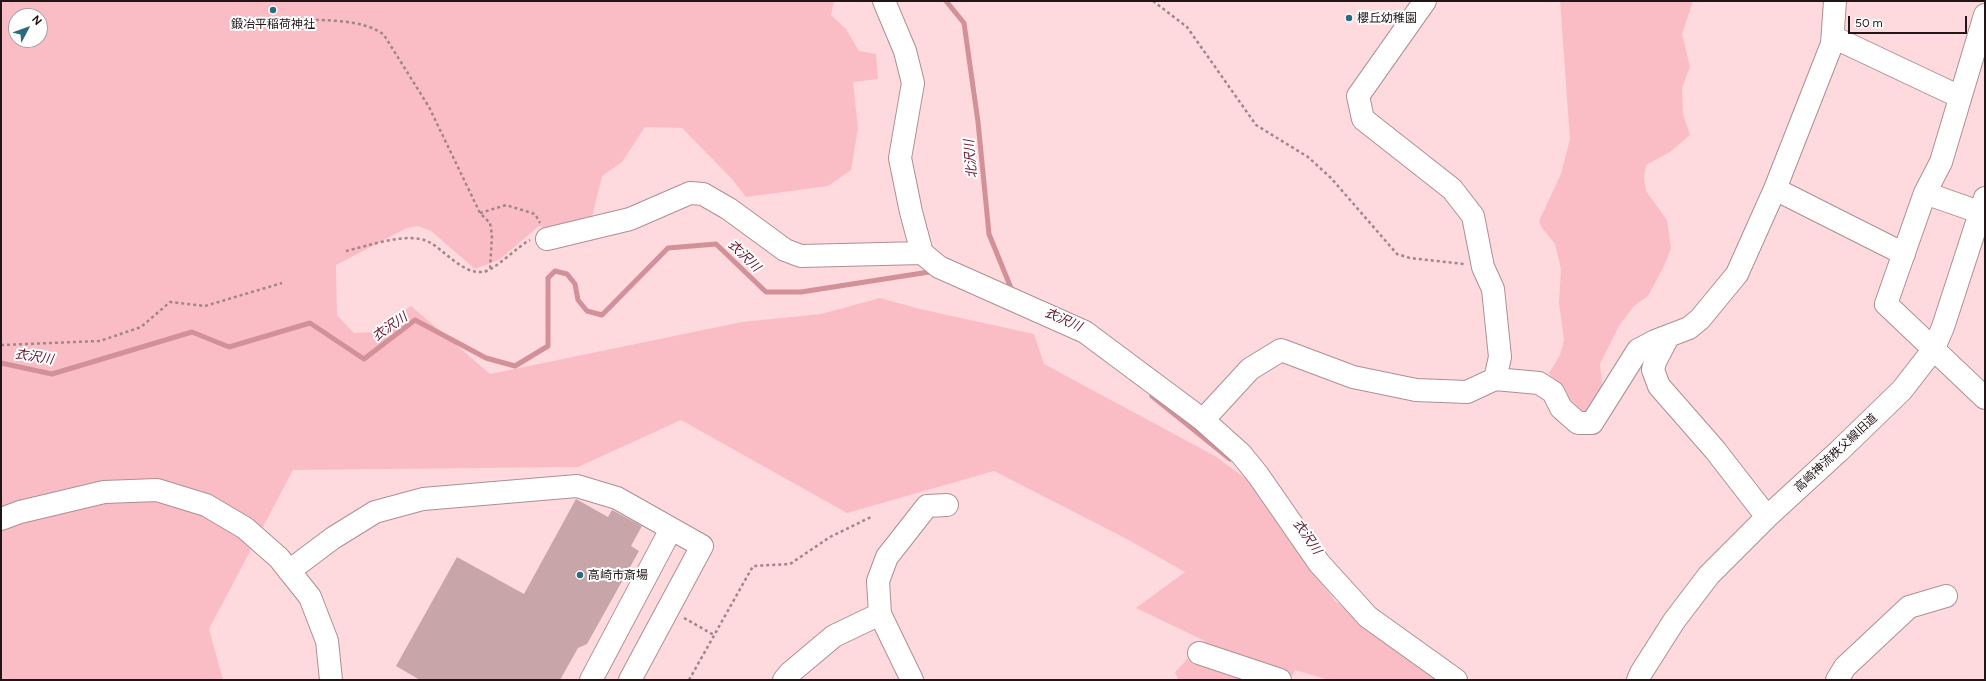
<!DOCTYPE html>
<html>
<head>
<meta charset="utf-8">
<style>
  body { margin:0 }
  #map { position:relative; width:1986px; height:681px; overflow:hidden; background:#fedade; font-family:Figtree,sans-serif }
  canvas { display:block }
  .frame { position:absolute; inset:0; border:2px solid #221517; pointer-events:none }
  .north { position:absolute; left:8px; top:8px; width:40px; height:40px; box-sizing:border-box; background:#fff; border:1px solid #a7a1a2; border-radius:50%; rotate:49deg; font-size:11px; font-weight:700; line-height:16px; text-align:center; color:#221517 }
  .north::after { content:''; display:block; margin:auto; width:14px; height:18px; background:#2a6c7f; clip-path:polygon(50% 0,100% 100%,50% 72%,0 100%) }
  .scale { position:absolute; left:1848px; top:16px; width:119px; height:18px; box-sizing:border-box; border:2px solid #221517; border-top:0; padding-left:5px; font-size:12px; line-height:14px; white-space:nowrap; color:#221517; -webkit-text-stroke:3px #fff; paint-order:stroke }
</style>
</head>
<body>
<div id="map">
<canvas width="1986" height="681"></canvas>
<div class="frame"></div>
<div class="north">N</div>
<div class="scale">50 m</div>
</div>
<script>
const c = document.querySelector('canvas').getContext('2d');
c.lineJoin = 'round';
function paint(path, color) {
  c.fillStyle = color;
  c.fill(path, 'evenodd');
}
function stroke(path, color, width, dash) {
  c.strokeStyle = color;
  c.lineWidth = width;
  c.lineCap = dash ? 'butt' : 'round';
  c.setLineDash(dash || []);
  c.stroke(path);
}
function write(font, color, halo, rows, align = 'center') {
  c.font = font + ' Figtree,"Noto Sans JP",sans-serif';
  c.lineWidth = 4;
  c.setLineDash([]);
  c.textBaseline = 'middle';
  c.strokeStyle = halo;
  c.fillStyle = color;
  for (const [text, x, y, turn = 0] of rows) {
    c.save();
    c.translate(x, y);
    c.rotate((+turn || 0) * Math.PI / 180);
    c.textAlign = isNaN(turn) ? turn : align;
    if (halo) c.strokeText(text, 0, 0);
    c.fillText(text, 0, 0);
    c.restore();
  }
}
paint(new Path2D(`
  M1 1H834L831 15 846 29 859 51 876 54 878 79 853 82 858 128 851 170 828 186 746 197 731 178 682 128 645 127 622 162 602 176 592 217 579 242 539 226 499 260 475 269 431 231 418 226 407 228 336 265 337 315 354 333 374 332 411 306 490 374 742 322 821 314 880 298 920 309 1034 334 1044 364 1215 456 1248 480 1335 601 1439 680H1329L1295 670 1290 680H1178L1175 672 1205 641 1136 608 1185 572 1125 538 994 471 847 513 681 420 578 467 293 470 209 629 223 680H1ZM16 16H40V40H16Z
  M1560 1H1693L1682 34 1690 67 1682 88 1683 114 1690 135 1670 152 1646 165 1644 178 1646 191 1667 220 1671 248 1665 264 1648 296 1634 306 1619 326 1600 364 1602 384 1599 406 1590 417C1574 404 1560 391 1549 373L1560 355 1564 340 1559 303 1561 269 1555 244 1542 228 1539 221 1561 174 1570 139Z`), '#fbbdc5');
stroke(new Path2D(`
  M946 1 964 23 978 122 989 234 1013 293
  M1 363 52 374 192 332 229 347 310 323 364 359 415 320 486 358 515 366 548 346V278L555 271 567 274 575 284 578 300 587 311 602 315 668 248 716 244 766 292H801L929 272 934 274
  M1152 396 1230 459`), '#d29099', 5);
paint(new Path2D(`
  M576 499 608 517 612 510 642 526 631 546 639 551 587 644 578 648 560 680H420L396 666 457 557 524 594Z`), '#c8a5a9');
const minor = new Path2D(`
  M884 1 905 51 913 83 900 158 911 212 922 253
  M1985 15 1941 162 1925 193 1886 304 1985 398
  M1833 37 1960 97
  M1775 189 1904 254
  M1925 193 1985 214
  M547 239 630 219 690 193 703 194 729 209 785 250 801 256 922 253 939 267 1085 332 1203 420 1241 454 1258 475 1319 563 1368 617 1456 680
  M1668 337 1655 362 1653 370 1659 386 1715 450 1767 517
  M1495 379 1539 383 1553 392 1561 408 1578 423H1592L1638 350 1655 341 1689 328 1700 319 1737 274 1775 189 1832 44 1835 1
  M1203 420 1250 369 1281 350 1353 377 1416 390 1467 392 1495 379 1500 357 1493 289 1483 267 1473 216 1452 189 1363 119 1358 96 1425 1
  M1 519 20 512 104 492 157 490 206 505 245 528 279 558 310 597 327 641 331 680
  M289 571 333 538 375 512 423 499 577 486 617 498 702 546 630 680
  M1199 653 1280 680
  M591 680 671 529
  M784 680 790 673 834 636 880 614
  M912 680 880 614 878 581 887 557 927 506 947 505
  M1638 680 1641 673 1674 621 1709 575 1767 517 1839 451 1902 390 1933 350 1943 327 1985 198
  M1837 680 1845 667 1909 607 1946 596`);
stroke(minor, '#af8e92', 24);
stroke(new Path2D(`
  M1153 1 1187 27 1256 125 1308 157 1331 178 1397 254 1410 258 1464 264
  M292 20C317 20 364 18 384 35L429 107 480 213 490 223 492 235 490 269
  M480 213 506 205 535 214 540 223
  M346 251C368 246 408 231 429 242 444 250 463 274 482 272 493 272 518 246 530 240
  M1 345 100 341 141 327 170 302 205 306 282 283
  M684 618 714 635
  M689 680 753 566 790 564 830 537 871 517`), '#a08689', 2.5, [3, 3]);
stroke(minor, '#fff', 22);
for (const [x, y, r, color] of [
  [273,10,4,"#2a6c7f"],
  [1349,18,4,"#2a6c7f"],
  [580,575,4,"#2a6c7f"]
]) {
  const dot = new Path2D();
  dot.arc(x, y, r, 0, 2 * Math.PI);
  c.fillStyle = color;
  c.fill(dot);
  stroke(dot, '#fff', 1.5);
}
write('12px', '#221517', '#fff', [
  ["櫻丘幼稚園",1357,18],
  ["鍛冶平稲荷神社",273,24,"center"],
  ["高崎市斎場",588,575]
], 'left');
write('12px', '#221517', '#fff', [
  ["高崎神流秩父線旧道",1836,453,-43]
]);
write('italic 13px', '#65172c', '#fff', [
  ["北沢川",971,159,-95],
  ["衣沢川",744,256,44],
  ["衣沢川",1063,320,24],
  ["衣沢川",390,327,-35],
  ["衣沢川",34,357,9],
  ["衣沢川",1307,537,55]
]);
</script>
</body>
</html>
